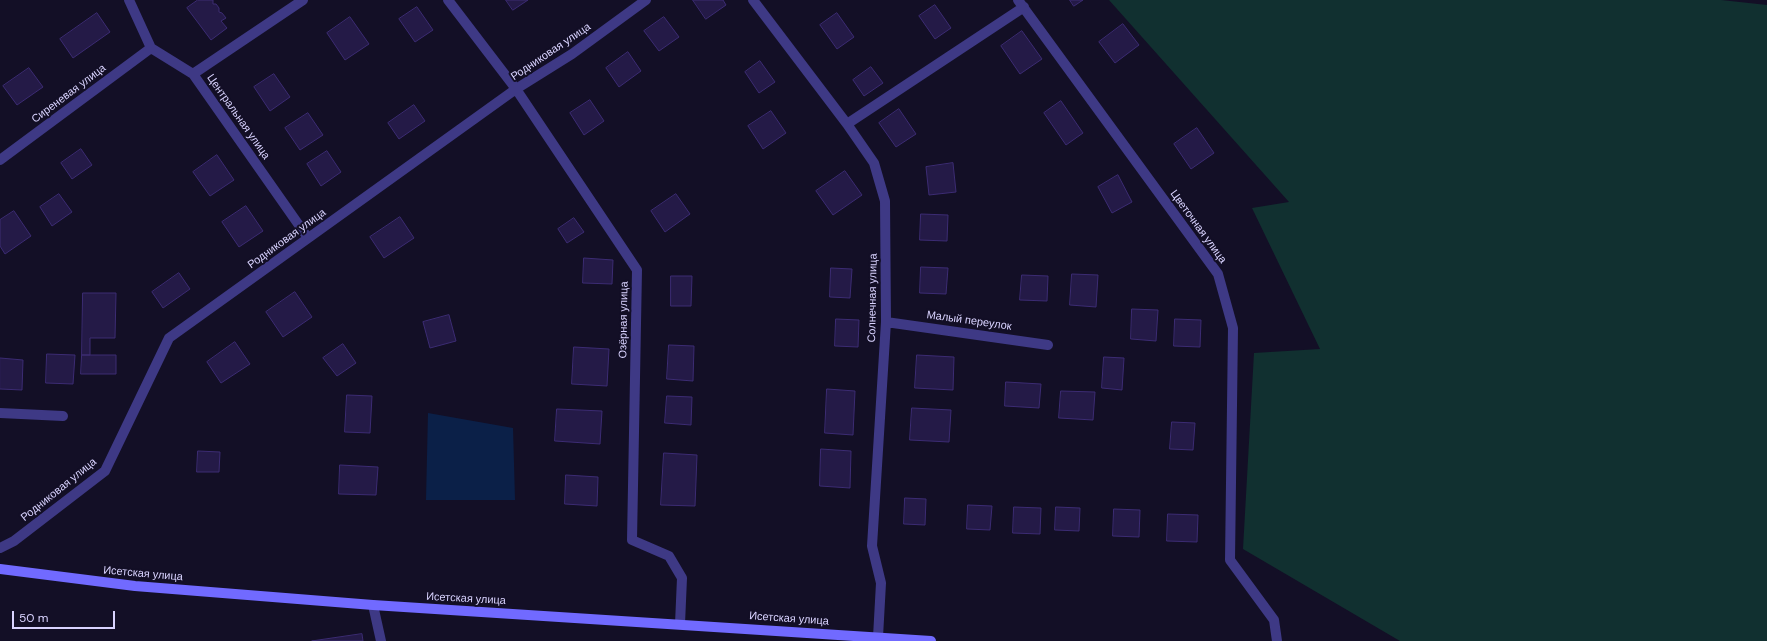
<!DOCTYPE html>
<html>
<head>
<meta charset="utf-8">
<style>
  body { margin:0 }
  #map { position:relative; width:1767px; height:641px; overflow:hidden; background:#130f26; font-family:"DM Sans",sans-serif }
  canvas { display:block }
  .scale { position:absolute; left:12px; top:611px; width:103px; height:18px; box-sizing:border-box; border:2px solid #d9d3ff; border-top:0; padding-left:5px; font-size:12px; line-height:14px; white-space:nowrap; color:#d9d3ff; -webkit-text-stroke:3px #130f26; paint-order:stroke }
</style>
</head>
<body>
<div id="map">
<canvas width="1767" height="641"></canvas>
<div class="scale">50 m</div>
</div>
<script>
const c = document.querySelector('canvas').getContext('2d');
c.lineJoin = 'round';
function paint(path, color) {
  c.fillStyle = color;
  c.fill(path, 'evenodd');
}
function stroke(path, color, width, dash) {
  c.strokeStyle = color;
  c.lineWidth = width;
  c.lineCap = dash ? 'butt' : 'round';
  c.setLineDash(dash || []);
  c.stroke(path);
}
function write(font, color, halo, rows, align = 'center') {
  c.font = font + ' "DM Sans",sans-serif';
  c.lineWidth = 4;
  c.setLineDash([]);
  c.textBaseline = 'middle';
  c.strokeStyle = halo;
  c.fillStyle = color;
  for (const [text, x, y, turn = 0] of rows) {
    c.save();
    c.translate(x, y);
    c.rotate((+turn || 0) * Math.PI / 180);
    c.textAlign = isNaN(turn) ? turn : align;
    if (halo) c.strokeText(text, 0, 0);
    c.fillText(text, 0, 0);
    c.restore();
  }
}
paint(new Path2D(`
  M1109 0H1721L1767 5V641H1400L1243 549 1254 353 1320 349 1252 208 1289 202Z`), '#113030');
paint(new Path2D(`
  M428 413 513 428 515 500H426Z`), '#0b2048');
const building = new Path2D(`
  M198 0H213V4H216L219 8V12L222 13 226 18 221 21 227 28 211 40 187 8Z
  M506 0H528L513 10Z
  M693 0H723L726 5 706 19Z
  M1070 0H1083L1074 6Z
  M935 5 951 28 935 39 919 16Z
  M417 7 433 30 415 42 399 19Z
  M97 13 110 32 73 58 60 39Z
  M837 13 854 37 837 49 820 25Z
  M350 17 369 44 345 60 327 33Z
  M664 17 679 37 659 51 644 31Z
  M1123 24 1139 45 1115 63 1099 42Z
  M1022 31 1042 59 1020 74 1001 46Z
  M628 52 641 71 619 87 606 68Z
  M760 61 775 82 759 93 745 72Z
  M871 67 883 83 864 96 853 80Z
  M29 68 43 87 17 105 3 86Z
  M274 74 290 97 270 111 254 87Z
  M590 100 604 121 584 135 570 113Z
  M1061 101 1083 133 1066 145 1044 113Z
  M414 105 425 121 399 139 388 123Z
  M899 109 916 134 896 147 879 123Z
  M771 111 786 133 763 149 748 126Z
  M308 113 323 135 300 150 285 128Z
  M1197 128 1214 153 1191 169 1174 144Z
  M81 149 92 165 72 179 61 163Z
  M327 151 341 172 321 186 307 164Z
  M217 155 234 180 210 196 193 172Z
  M953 163 956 192 929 195 926 167Z
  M845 171 862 195 833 215 816 191Z
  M1118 175 1132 202 1112 213 1098 187Z
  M59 194 72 212 52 226 40 207Z
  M676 194 690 214 665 232 651 211Z
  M246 206 263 231 239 247 222 222Z
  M14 211 31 236 5 254 0 246V220Z
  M921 214 948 215 947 241 920 240Z
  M400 217 414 238 384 258 370 237Z
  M574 218 584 232 567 243 558 229Z
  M584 258 613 260 612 284 583 283Z
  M921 267 948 268 946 294 920 293Z
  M831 268 852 269 850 298 830 297Z
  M179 273 190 289 163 308 152 292Z
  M1072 274 1098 275 1096 307 1070 305Z
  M1022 275 1048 276 1047 301 1020 300Z
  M671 276H692L691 306H671Z
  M295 292 312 317 283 337 266 312Z
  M83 293H116L115 338H90V355H82Z
  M1132 309 1158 310 1156 341 1131 339Z
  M449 315 456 341 430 348 423 322Z
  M836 319 859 320 858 347 835 346Z
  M1175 319 1201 320 1200 347 1174 346Z
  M235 342 250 364 221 383 207 362Z
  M343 344 356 363 337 376 323 358Z
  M669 345 694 346 693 381 667 379Z
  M574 347 609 349 607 386 572 384Z
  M47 354 75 355 73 384 46 383Z
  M82 355H116V374H81Z
  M917 355 954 357 953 390 915 388Z
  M1104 357 1124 358 1122 390 1102 388Z
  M0 358 23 360 22 390 0 389Z
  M1006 382 1041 384 1039 408 1005 406Z
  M827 389 855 391 853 435 825 433Z
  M1061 391 1095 392 1093 420 1059 418Z
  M347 395 372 396 370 433 345 432Z
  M667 396 692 397 691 425 665 423Z
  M912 408 951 410 949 442 910 440Z
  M557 409 602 411 600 444 555 441Z
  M1172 422 1195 423 1193 450 1170 449Z
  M821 449 851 451 850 488 820 486Z
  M198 451 220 452 219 472H197Z
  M664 453 697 455 695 506 661 505Z
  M340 465 378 467 376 495 339 494Z
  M566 475 598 477 597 506 565 504Z
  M905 498 926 499 925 525 904 524Z
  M968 505 992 506 990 530 967 529Z
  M1014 507 1041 508 1040 534 1013 533Z
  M1056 507 1080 508 1079 531 1055 530Z
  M1114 509 1140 510 1139 537 1113 536Z
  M1168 514 1198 515 1197 542 1167 541Z
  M362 634 363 641H312Z`);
paint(building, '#241a47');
stroke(building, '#3c2c73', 1);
stroke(new Path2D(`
  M129 0 151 48 193 74 308 238
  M448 0 516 89 637 270 632 540 669 556 682 578 680 624
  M753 0 847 124 874 163 885 201 886 322 872 546 881 583 878 637
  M1018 0 1218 274 1233 328 1230 560 1274 620 1277 641
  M193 74 303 0
  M847 124 1024 7
  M0 160 151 48
  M886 322 1048 345
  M0 413 63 416
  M0 548 14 541 105 471 169 338 516 89 572 54 646 0
  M373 605 381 641`), '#3e3985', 10);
stroke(new Path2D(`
  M0 569 135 586 373 605 931 641`), '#716aff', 10);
write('11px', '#d9d3ff', '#130f26', [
  ["Родниковая улица",551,52,-34],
  ["Сиреневая улица",69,94,-37],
  ["Центральная улица",238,117,55],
  ["Цветочная улица",1198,227,54],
  ["Родниковая улица",287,239,-36],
  ["Солнечная улица",873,298,-89],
  ["Озёрная улица",624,320,-89],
  ["Малый переулок",969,321,8],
  ["Родниковая улица",59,490,-39],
  ["Исетская улица",143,574,5],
  ["Исетская улица",466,599,3],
  ["Исетская улица",789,619,4]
]);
</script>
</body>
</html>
